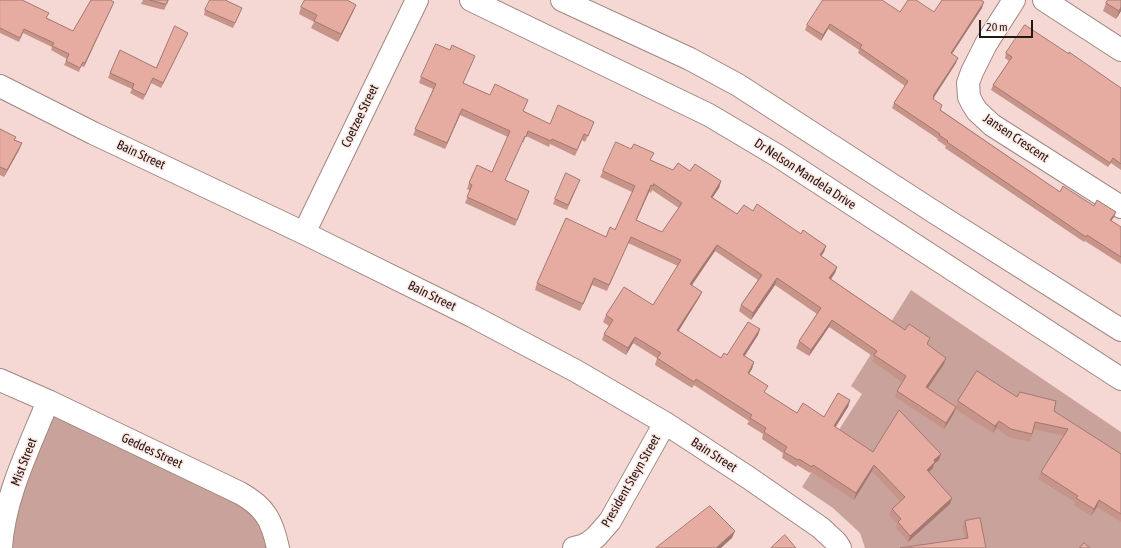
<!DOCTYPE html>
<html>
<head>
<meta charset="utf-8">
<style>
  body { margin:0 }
  #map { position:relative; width:1121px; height:548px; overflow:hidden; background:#f5d8d3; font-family:"Asap Condensed",sans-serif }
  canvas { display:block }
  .scale { position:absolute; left:979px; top:20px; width:54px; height:18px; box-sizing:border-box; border:2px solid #221816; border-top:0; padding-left:5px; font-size:12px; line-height:14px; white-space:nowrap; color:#221816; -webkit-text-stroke:3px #fee7e2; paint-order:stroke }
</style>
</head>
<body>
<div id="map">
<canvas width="1121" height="548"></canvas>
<div class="scale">20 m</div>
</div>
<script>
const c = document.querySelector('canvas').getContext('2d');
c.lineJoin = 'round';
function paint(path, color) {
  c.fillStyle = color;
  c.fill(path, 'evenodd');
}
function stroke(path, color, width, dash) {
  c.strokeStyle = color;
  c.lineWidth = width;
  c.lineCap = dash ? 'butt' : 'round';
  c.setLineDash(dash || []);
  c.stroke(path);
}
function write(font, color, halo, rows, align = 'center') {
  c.font = font + ' "Asap Condensed",sans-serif';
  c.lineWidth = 3;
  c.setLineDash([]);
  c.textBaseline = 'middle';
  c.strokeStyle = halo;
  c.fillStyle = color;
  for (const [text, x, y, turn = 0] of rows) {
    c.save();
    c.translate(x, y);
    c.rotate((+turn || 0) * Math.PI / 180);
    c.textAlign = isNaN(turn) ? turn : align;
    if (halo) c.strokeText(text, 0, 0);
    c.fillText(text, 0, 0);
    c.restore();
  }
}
paint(new Path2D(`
  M911 290 1121 432V548H865L860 533 833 508 802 487 862 394 851 386Z
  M54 404 251 495 277 548H5L9 517Z`), '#c9a39b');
const minor = new Path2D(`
  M471 0 709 115 778 156 1121 379
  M562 0 690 59 738 85 934 212 1121 330
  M1014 0 986 44 972 72 968 83 969 97 972 103 977 111 992 125 1121 207
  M1044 0 1121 50
  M0 86 93 133 304 233 472 316 576 371 665 423 749 478 821 528 836 542 840 548
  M304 233 417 0
  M0 380 48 401 240 493C265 507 272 520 278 548
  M1 548C4 497 29 448 48 401
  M574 548 582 546 588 543 596 537 610 521 665 423`);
stroke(minor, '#a08681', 24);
stroke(minor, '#fff', 22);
paint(new Path2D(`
  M0 0 47 18 73 31 114 2 84 67 81 66 79 72 64 65 67 59 51 50 52 47 23 33 19 42 0 33Z
  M143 0H169L164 10 141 4Z
  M1121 0V11L1116 19 1103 11 1106 3Z
  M356 5 353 12 338 42 311 28 314 22 299 14 301 7Z
  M242 8 233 28 204 15 205 10Z
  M982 8 952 54 956 63 933 99 941 110 1060 192 1094 206 1116 212 1114 217 1111 220 1121 227V264L1085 241 1084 242 945 148 946 146 937 140 938 139 892 108 894 103 905 86 858 53 859 50 828 29 821 41 805 30 807 25 900 12H934Z
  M188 33 186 37 161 88 151 83 143 100 130 93 132 89 108 78 110 73 156 68Z
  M1006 53 1121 88V170L1111 163 1108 167 991 90 993 85 1009 61 1005 58Z
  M473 61 463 83 490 95 526 105 523 111 550 124 592 127 585 142 582 140 575 156 550 144 549 147 526 136 523 143 522 142 505 180 529 191 515 226 465 203 470 191 467 189 469 183 492 172 508 137 460 115 445 149 413 135 433 89 419 83 421 77Z
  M0 129 15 140 22 143 19 150 4 177 0 175Z
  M651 160 673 170 690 171 721 181 719 188 712 197 737 214 753 211 801 234 826 246 824 252 821 256 837 267 835 273 831 279 946 358 944 364 927 388 956 407 958 401 1017 397 1054 411 1121 454V522L1097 507 1091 516 1074 505 1075 502 1038 479 1041 472 1064 436 1034 429 1030 442 1009 437 996 428 993 433 955 409 954 413 944 429 895 397 897 391 902 382 872 361 874 357 829 327 809 356 796 348 799 341 817 314 775 285 751 320 739 311 741 305 758 280 715 251 691 285 702 292 699 298 678 331 721 358 727 355 760 329 758 335 745 356 754 362 752 369 749 374 765 393 797 413 824 417 850 400 848 407 835 427 873 452 941 454 939 460 934 464 933 468 929 472 952 498 950 504 908 542 896 528 897 524 889 515 892 509 900 501 872 471 854 500 811 472 810 473 797 465 796 467 782 458 783 453 762 439 763 434 747 424 749 421 694 385 692 388 655 365 657 358 633 343 626 355 602 340 604 334 609 326 603 322 606 315 653 305 678 266 628 243 607 291 592 285 580 311 535 290 537 283 615 230 632 192 600 177 603 171ZM652 190 679 208 662 232 636 220 649 192 651 193Z
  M578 185 567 210 553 204 555 199Z
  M965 521 986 548 965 539 962 527Z`), '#c7948a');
paint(new Path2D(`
  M114 2 112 6 84 67 85 63Z
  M984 2 982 8 949 58 951 53Z
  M356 5 353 12 338 42 341 34Z
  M1121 7V11L1116 19 1119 11Z
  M830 24 828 29 821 41 823 35Z
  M188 33 186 37 161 88 163 83Z
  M958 58 956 63 934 97 932 103 933 96Z
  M153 78 151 83 143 100 145 95Z
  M462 109 460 115 445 149 447 143Z
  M22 143 19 150 4 177 7 170Z
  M721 181 719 188 709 203 711 197Z
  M651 185 649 192 634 226 636 220Z
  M1116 212 1114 217 1108 225 1110 220Z
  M717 245 715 251 688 291 690 284Z
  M826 246 824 252 818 261 820 255Z
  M837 267 835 273 827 285 829 278Z
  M594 278 592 285 580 311 583 304Z
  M777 278 775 285 751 320 753 313Z
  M702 292 699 298 675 337 677 330Z
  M832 320 829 327 809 356 811 350Z
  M760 329 758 335 741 361 743 355Z
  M635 337 633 343 626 355 628 348Z
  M946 358 944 364 924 394 926 387Z
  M754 362 752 369 745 379 748 373Z
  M850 400 848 407 832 433 834 426Z
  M956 407 954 413 944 429 946 423Z
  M999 421 996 428 993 433 995 426Z
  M941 454 939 460 934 464 933 468 925 476 927 470 934 460Z
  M874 465 872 471 854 500 856 493Z
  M952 498 950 504 908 542 910 536Z
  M1099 500 1097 507 1091 516 1094 509Z
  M735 531 732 538 721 548H716Z`), '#a27871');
const building = new Path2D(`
  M0 0H22L49 13 46 18 73 31 91 0H110L114 2 85 63 83 62 80 68 66 61 69 54 52 46 54 43 24 29 20 38 0 28Z
  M150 0H168L166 4Z
  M210 0H225L242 8 235 23 205 10Z
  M305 0H347L356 5 341 34 314 21 317 15 301 7Z
  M823 0H882L900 12 908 0H916L934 12 942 0H981L984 2 951 53 958 58 933 96 934 97 933 99 942 105 940 110 1060 192 1063 186 1094 206 1097 200 1116 212 1110 220 1121 227V257L1087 235 1086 237 947 142 948 141 939 135 940 134 894 103 908 81 860 48 862 45 830 24 823 35 807 25Z
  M1108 0H1121V7L1119 11 1106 3Z
  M1025 25 1069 54V52L1121 88V164L1113 158 1110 163 993 85 1012 57 1006 53Z
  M175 26 188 33 163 83 153 78 145 95 132 89 134 84 110 73 120 50 156 68Z
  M436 44 450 50 452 45 475 56 463 83 490 95 495 84 528 100 523 111 550 124 558 105 594 122 588 136 584 134 577 150 552 139 551 141 528 131 526 137 525 136 505 180 529 191 517 220 467 197 472 185 469 183 477 165 492 172 510 131 462 109 447 143 415 129 436 84 421 77Z
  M0 129 16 137 14 140 22 143 7 170 0 167Z
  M616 142 631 149 634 144 654 153 650 160 673 170 678 163 690 171 695 164 721 181 711 197 737 214 744 205 753 211 757 204 801 234 803 230 826 246 820 255 837 267 829 278 905 330 909 324 930 338 927 344 946 358 926 387 956 407 946 423 897 391 906 376 874 355 877 351 832 320 811 350 799 341 821 308 777 278 753 313 741 305 762 275 717 245 690 284 702 292 677 330 721 358 724 353 727 355 748 322 760 329 743 355 754 362 748 373 768 386 764 392 797 413 803 403 824 417 838 393 850 400 834 426 873 452 899 410 941 454 934 460 935 462 927 470 952 498 910 536 898 522 901 519 892 509 905 497 874 465 856 493 813 465 812 467 799 459 798 460 784 452 787 447 764 432 766 428 750 418 752 415 696 379 694 382 657 358 661 353 635 337 628 348 604 334 613 320 606 315 624 287 653 305 681 260 631 237 609 285 594 278 583 304 537 283 566 218 606 237 610 227 615 230 635 186 603 171ZM654 184 682 203 662 232 636 220 651 185 653 186Z
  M566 173 580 180 568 205 555 199Z
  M977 371 1017 397 1020 392 1056 401 1054 411 1121 454V514L1099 500 1094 509 1076 498 1078 496 1041 472 1068 429 1035 422 1032 434 1011 429 999 421 995 426 958 401Z
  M710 506 735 531 716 548H656Z
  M980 518 986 548H900L968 538 965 521Z
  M785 535 796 548H771Z
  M1084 543 1090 548H1080Z`);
paint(building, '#e7aca1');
stroke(building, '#a27871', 1);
write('13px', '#221816', '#fee7e2', [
  ["Coetzee Street",360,116,-64],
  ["Jansen Crescent",1016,138,34],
  ["Bain Street",141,155,25],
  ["Dr Nelson Mandela Drive",805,174,33],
  ["Bain Street",432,296,26],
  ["Geddes Street",152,451,25],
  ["Bain Street",714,455,33],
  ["Mist Street",24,462,-69],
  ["President Steyn Street",631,481,-60]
]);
</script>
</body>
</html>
